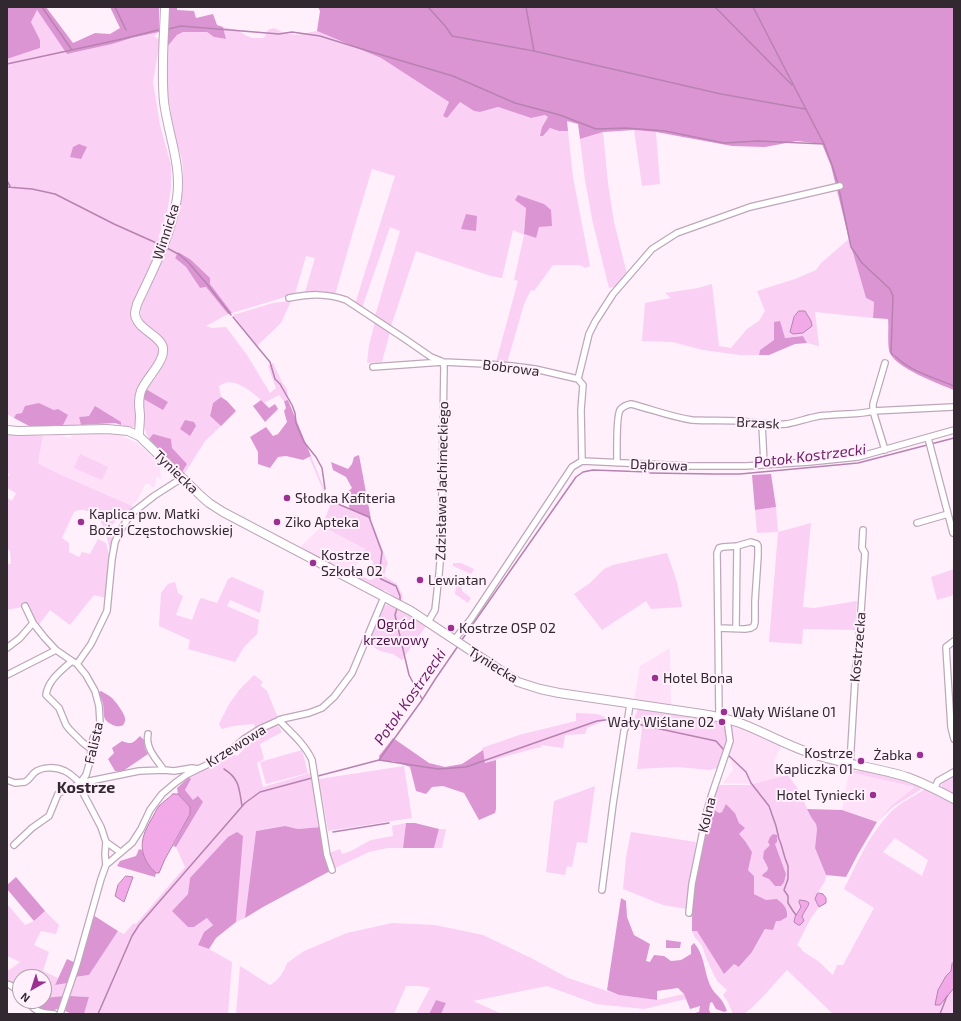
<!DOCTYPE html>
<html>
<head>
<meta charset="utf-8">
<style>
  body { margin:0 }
  #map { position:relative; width:961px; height:1021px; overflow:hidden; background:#fff0fc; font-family:"Exo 2",sans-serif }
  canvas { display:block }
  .frame { position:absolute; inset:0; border:8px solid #312830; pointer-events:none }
  .north { position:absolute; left:12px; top:969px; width:40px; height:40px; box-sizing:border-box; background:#fff0fc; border:1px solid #ada0aa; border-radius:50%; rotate:219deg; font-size:11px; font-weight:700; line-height:16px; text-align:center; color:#312830 }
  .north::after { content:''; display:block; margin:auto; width:14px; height:18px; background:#9a3092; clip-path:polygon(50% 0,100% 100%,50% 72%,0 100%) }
</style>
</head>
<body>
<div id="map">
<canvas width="961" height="1021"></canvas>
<div class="frame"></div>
<div class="north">N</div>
</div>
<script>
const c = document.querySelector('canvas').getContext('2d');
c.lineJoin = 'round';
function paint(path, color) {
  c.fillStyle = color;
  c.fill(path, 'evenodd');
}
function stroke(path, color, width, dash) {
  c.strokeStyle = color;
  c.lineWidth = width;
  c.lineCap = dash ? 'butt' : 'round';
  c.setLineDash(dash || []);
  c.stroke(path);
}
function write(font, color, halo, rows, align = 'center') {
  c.font = font + ' "Exo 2",sans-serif';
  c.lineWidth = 4;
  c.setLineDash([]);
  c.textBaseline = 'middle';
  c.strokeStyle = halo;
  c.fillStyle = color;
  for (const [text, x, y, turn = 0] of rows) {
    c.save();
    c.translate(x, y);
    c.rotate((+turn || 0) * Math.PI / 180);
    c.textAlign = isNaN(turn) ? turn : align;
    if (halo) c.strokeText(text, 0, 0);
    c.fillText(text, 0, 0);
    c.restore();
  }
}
paint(new Path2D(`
  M110 433 122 436 137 443 160 463 161 478 156 477 155 487H151V485L146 483 136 502 132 506 59 474 38 463 43 436 60 435 70 438 72 435Z
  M322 526 365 549 352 574 300 547Z
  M670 648 671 707 634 701 640 666Z
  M732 724 781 746 774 761 788 775 755 784 723 783 733 770 729 753 732 745Z
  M849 772 916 787 891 806 877 822 842 810Z`), '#fee0f9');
paint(new Path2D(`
  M37 10 73 53 159 32 154 36 160 40 153 82 160 125 171 165V188L167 213 158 238 163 237 132 305C128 324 139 329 152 339 155 342 158 345 159 349 161 363 146 372 141 384 140 387 140 392 140 396 138 406 138 417 135 426L131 428 121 425V422L89 416 79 417 81 425H63L67 415 54 410 39 403 22 413 16 414 14 418 7 414V59L40 48V40L31 22Z
  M223 27 237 30 247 36 252 38H264L268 30 274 28 282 32 296 35 317 31 381 58 449 102 443 116 447 118 460 102 474 111 480 112 498 107 531 118 545 115 549 117 542 127 543 136 550 128 559 131H568L573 177 590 266 585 268 580 265H553L534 291 531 290 524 304 507 363 496 362 518 281 514 280 524 235 513 230 502 278 491 276 416 251 391 326 375 316 400 231 390 227 362 308 355 304 395 176 372 169 353 232 335 295 323 291 305 292 315 258 306 256 295 294 232 313 190 259 178 252 175 258 186 267 200 288 206 287 228 314 206 326 212 328 226 327 247 355 270 393 276 388 268 366 273 363 282 382 287 389 288 400 284 401 279 395 264 403C257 396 245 386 235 383 229 381 224 383 219 386L221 397 213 403 210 416 221 426 205 441 185 473 182 472 187 464 153 434 149 439C142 427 143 412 142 398L168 402 146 389C152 381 163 369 166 359 174 332 137 334 141 309 142 300 148 292 152 284 158 270 165 256 170 242 179 216 186 189 182 161 181 152 176 144 174 135 172 125 171 115 170 105H168L166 81 167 47 177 35 183 32H207L214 37 226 39ZM526 208 536 238 524 234Z
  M634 130 656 132 660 184 642 186Z
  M603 132 608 183 614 222 627 274 618 286 609 288 592 219 585 180 580 139Z
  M849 239 866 298 874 302 873 318 815 312 819 346 807 343 803 336 785 338 774 322 775 340 760 350 759 355H740L703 350 672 342 642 341 645 303 671 298 665 293 698 288 712 284 719 346 731 348 747 329 759 321 765 311 757 291 795 279 816 270 821 263Z
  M291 301 281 323 257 346 233 315 273 303Z
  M375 322 390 332 382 362 367 363 369 345Z
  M7 433 43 436 38 463 59 474 132 506 133 508 124 519 121 518C111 524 111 524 112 536L115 538 110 552C108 540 105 526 97 517 95 514 91 513 89 512 84 509 79 509 74 512L62 538 69 543V552L79 557 82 552 90 554 98 539 106 543 110 559 106 598 94 595 70 625 50 610 38 626 35 623 27 606 7 610V564H11L10 551 7 548V498L12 501 16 493 7 488V479L9 474 7 472Z
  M80 454 108 467 102 480 74 468Z
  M311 456 328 498 371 519 388 564 386 567 384 576 397 584 402 594 403 603 385 590 382 591 357 578 356 576 358 574C365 576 368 583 375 578 376 574 376 571 373 569V561L362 555 365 549 322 526 330 506 309 457Z
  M776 507 778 532 811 523 803 607 814 608 857 601 855 630 803 629 802 644 769 642 778 532 757 533 755 510Z
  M667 553 677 582 682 607 651 609 646 601 602 630 574 594 590 583 604 569 613 565Z
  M453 563H461L474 569 471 574 453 566Z
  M954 569V595L937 600 931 577Z
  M232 577 264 591 260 613 230 600 227 606 259 620 257 634 244 647 235 662 188 649 190 640 159 626 161 593 168 584 175 582 178 593 183 596 176 615 192 620 199 601 201 598 217 603 228 579Z
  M457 579 461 580 462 591 471 598 468 603 455 594Z
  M388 605 400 610 426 626 402 660 393 654 380 651 368 643 383 606Z
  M254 675 263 682 260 685 267 691 278 718 255 730 254 724 233 726 222 729 219 724 229 704 240 689Z
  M638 709 715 720 725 725 727 738V745L720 765 717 768 710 770 677 767 637 769 642 729 641 724 632 723Z
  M576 713 597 714 605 717 604 721 587 728 585 734 565 735 563 748 542 745 541 747 510 755 485 763 482 748 519 735 576 721Z
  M275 725 279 727 282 732 260 744 264 759 257 763 263 787 310 773 321 827 298 829 285 826 256 831 245 918 236 922V910L190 878 188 894 172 911 194 927 207 918 213 924 204 932 198 945 209 949 232 962 228 1014H84L89 997 70 996 75 977 89 975 118 931 124 934 134 923 136 924 185 867 176 847 203 802 193 800 185 790 191 779 189 777 210 766 215 767 225 757 232 753 237 756 246 747V742L252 737Z
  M302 750 308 773 266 784 260 762Z
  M794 752H798L854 768 855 771H860L861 770 922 786 920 790 893 807 877 822 891 806 915 787 849 772Z
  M404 766 412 818 328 831 319 779Z
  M788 775 798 789 811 817 816 823 817 829 815 848 826 875 825 881 817 894 815 899 819 907 811 918 797 945 802 949 801 950 818 961 833 975 837 965H843L874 908 844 889C857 863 869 835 889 814 899 803 913 797 925 789L941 798 942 797 954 803V1014H833L787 970C779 978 752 1011 743 1014 740 1015 736 1014 733 1014L728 1002 723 995 727 990 717 981 707 960 702 946 694 936 692 931H697L734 964 740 967C744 962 748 957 752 952 765 933 762 925 787 917L788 912 784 906 766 900 754 894V876L748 870 745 841 738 834 744 828 739 823 735 813 726 804 722 812 719 813 710 807 715 789 721 785H749ZM895 838 928 860 922 876 883 852ZM775 844 786 874 775 886 769 879 763 874 767 871 768 868 763 858 771 845Z
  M954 775V794L942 788C940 781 949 778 954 775Z
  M595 786 587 843 577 842 572 867 567 866 565 875 546 872 554 801 579 792Z
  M406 823 403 848H387L369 852 333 869 329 853 340 849 342 854 351 851 371 840 393 836 392 826Z
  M439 829H446L442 848H434Z
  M631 832 696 842 687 909 663 905 623 889 626 857Z
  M7 904 25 925 34 921 45 911 59 925 56 934 41 931 34 945 49 952 43 971 58 978 55 985 68 983 64 996 44 998V977H20V990L7 982V970H9L20 962 7 956Z
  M392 923 435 925 483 935 533 959 568 978 619 995 657 1000 684 994 686 999 644 1009 596 1004 547 986 473 1001 502 1014H441L446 1003 436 1000 429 1014H416L430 988 419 986H406L394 1014H236L240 966 270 985C279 980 284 972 287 963L304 951 347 933Z`), '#fad0f4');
paint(new Path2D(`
  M7 7H46L73 43 95 33 110 34 120 28 110 7H159V32L132 38 112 44 67 54 37 10 31 22 40 40V48L7 59Z
  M168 7H177V10L194 11 196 18 213 14 217 25 223 27 226 39 214 37 207 32H183L177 35 167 47Z
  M318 7H954V390C939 384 896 368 890 353 887 347 889 327 888 319L873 318 874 302 866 298 849 239 831 166 822 144 797 141 765 147 732 146 656 132 634 130 603 132 580 139 578 124 567 121 568 131H559L550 128 543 136H540L542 127 548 117 545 115 531 118 498 107 480 112 474 111 460 102 447 118 443 116 449 102 381 58 317 31 320 11Z
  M79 144 87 147 81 159 70 157 73 147Z
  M518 195 544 204 551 210 552 226 539 227 536 238 524 234 526 208 515 200Z
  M466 214 477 216 476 231 461 229Z
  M178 252 190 259 210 278V284L232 313 228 314 206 287 200 288 186 267 175 258Z
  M780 321 785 338 803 336 807 343 795 344 769 355H759L760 350 774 340V322Z
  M146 389 168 402 163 410 142 398Z
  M221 397 227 401 236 411 221 426 210 416 213 403Z
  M261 400 269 408 275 404 278 409 265 422 253 406Z
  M288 400 311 456 303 460 286 456 278 457 270 468 258 464V452L250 437 266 427 273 436 278 434 287 422 284 411 286 408 284 401Z
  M39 403 54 410 58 409 68 415 63 425 31 427 14 418 16 414 22 413 25 406Z
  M95 406 121 422V425L115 423 81 425 79 417 89 416Z
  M185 420 194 422 196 426 190 436 180 429Z
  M153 434 171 439 172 448 187 464 182 472 149 439Z
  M359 455 371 519 350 509 345 494 352 488 346 477 333 470 331 462 348 469 352 464 354 457Z
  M771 474 776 507 755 510 752 475Z
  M101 691C104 693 109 695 112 698 116 702 127 716 125 721 123 731 109 725 105 719 103 715 104 709 103 704 102 700 100 696 98 692Z
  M140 736 144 740 145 748 148 754 123 771H115L108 759 114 753 112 748 122 741C132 745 133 743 140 736Z
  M393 738 429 763 445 767 462 764 483 750 485 763 496 760V809L495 813 479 820 464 793 443 786 432 787 426 794 416 791 410 767 393 761H380L379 756Z
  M189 777 191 779 185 790 193 800 198 796 203 802 176 847 173 846 190 814V807L178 794 177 788Z
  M726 804 735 813 739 823 745 828 739 834 745 841 752 852 748 870 754 876V894L766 900 777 899C784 905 788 908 787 917L780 921H776L773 930 765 929 752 952 739 967 734 964 724 974 697 931H692C691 889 702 848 710 807L719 813 722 812Z
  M807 809 842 810 877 822 858 854 846 877 826 875 815 848 817 829 816 824 811 817Z
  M406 823H415L439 829 434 848H403Z
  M285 826 298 829 321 827 330 871 263 907 245 918 256 831Z
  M237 832 243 836 236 922 216 938 209 949 198 945 204 932 213 925 207 918 194 927H188L172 911 188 894 190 878 228 837Z
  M773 834 777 835V842L775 844 786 874 784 882 781 886H775L769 879 762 876 763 874 767 871 768 868 763 858 764 851 770 845 768 842 770 837Z
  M139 849 142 850C145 860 149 866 156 873L155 877 117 866 120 861 136 856Z
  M16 877 45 911 34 921 7 889V885Z
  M621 898 626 901 627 917 634 935 650 944 646 961 650 962 654 955 664 956 671 961 681 960 691 954V946L694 943C705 955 704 973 711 987 713 991 716 994 719 997 723 1001 725 1006 727 1011L724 1012 716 1009 712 1002 710 1003 709 1010 711 1014H691L699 1012 700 1006 690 1009 684 994 678 988 657 991V1000L619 995 607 990Z
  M93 915 118 931 89 975 75 977Z
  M666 940 681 942 680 948H666Z
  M67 959 76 963 68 983 55 985Z
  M64 996 60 1008 52 1011 40 1009 31 1001H44V998Z
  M70 996 89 997 84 1014H72L65 1011Z
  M436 1000 446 1003 441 1014H429Z`), '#dc95d3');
const water = new Path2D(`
  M799 311H805L811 321 812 326 803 333 793 334 790 332 794 317Z
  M173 794H178L190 807V814L165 859 159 873H156C138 856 139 840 151 820 154 815 156 810 159 806 163 802 169 798 173 794Z
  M126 876 133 877 124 902 115 896 118 885Z
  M819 893 823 894 826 898V903L819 907 815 899 817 894Z
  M800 900 806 901 809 903C808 908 803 912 802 917L804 920 803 922 800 925H798L794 922 795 917 801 907 799 902Z
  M954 962V988L940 1005H935L938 990 946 976 951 971 952 964Z`);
paint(water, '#f1a9e8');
stroke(water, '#b782b1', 1);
stroke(new Path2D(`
  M42 7 72 50
  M115 7 126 30
  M428 7 446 27 452 36 534 51 721 94 805 109
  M526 7 534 51
  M715 7 792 85
  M753 7 824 144 832 165 838 184
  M168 29 181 26 279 34 292 32 320 36 365 50 453 76 515 103 560 115 596 129 626 128 665 131 724 143 758 141 824 144
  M67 51 122 39 158 30
  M7 64 67 51
  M7 181 10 186
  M7 187 32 189 55 194 114 224 161 245
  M839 189 851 247 862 263 890 289 893 296 891 353 893 355
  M167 248 180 255 188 262 207 284 231 315
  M233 317 260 350 270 362 275 379 280 384 292 405 295 413 296 423 304 442 316 457 322 468 325 489
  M895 356C909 371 935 378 954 386
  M650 473 713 474
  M714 474H740L858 463 954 438
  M327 496 331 501 369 517 382 552 379 576 381 579 396 586 400 596V600
  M306 551 331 564
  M397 608 395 615 409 675 422 699
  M461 641 576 477 583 472 593 470 648 472
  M637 724 716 741 724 750
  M728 755 746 772 751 783 769 806 776 826 779 839 781 844 785 858 788 866V879L784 890 788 896V903L793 911 796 915
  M379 760 438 769 466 767 597 721 613 719 622 721
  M224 769C240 779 239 789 242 806
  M318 776 379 760 422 700 436 678 458 646
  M333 832 389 823
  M98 1014 132 936 139 925 245 803 260 792 312 778
  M940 1014 947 996`), '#b782b1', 1.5);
const street = new Path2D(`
  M289 298C311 294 325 293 346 300L405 339 431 357 441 361
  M885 363 873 404V411L885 450
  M373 367 443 362 486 364 512 366 535 369 578 379
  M762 424 764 464
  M928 438 953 533
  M582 461 581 410 583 385 578 379 589 334 595 322 613 294 652 249 677 233 750 207 840 186
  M617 463C617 453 616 417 620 410 623 406 626 405 631 404 651 409 671 417 692 420 708 421 723 420 738 421 754 422 771 426 786 424 794 423 802 420 810 418 817 416 824 415 831 415 845 413 859 415 873 411L953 407
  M917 523 948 514
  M25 606 33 623 44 637 56 650 72 661 77 664 86 675 95 691 99 706 100 723 93 739 91 749 90 761 86 775 80 783 82 791 101 827 106 842 105 854 106 865 101 879 77 964 60 1014
  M428 622 435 610 439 574 441 551 444 367 443 362
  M718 628 717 553 719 548 723 547 737 546 751 542 757 544 758 546V556L755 601V622L754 626 751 628 745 629 718 628 719 717
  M736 628 737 546
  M454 640 471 619 572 467 582 461 688 466H746L809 462 858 457 954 430
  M954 641 946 647 951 727 954 739
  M7 648 20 638 33 623
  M72 661C62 670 48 680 46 695L59 708 66 725 70 730 82 742 91 749
  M77 664 91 644 107 611 112 559 115 542 120 531 131 514 154 496 182 478
  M7 675 56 650
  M279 720C290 732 305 744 312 760L327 855 332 870
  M148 734C145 748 156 759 164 770
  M850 764 856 664 858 655 865 553 862 548 863 530
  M7 780 15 783 25 782C29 780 31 776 34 773 42 766 56 767 65 771 71 774 75 778 80 783L139 771 164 770 174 771 192 768 198 769 217 760 231 750 244 739 260 729 282 719 309 713 322 708 334 697 352 673 384 597
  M934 789 938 781 954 772
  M106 842 120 852
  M14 845 32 828 49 816 58 794C64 789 73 789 80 783
  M106 865 132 843 141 829 150 810 162 794 175 783 186 775 198 769
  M602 890 613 804 624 731 627 724 630 704
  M689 913 692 884 707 811 712 794 730 741 727 719
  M7 984 10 985 20 992
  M28 1001C35 1012 41 1013 54 1014`);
const secondary = new Path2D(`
  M7 430 18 431 107 429 128 431 139 436 201 496 209 503 223 512 411 611 509 676 518 682 540 689 559 693 702 714C715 716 728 719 740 723 764 732 786 745 810 753 842 764 875 767 907 777 924 783 939 791 954 799
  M139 436C139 429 140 422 140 415 139 406 138 399 141 391 146 378 165 362 163 348 161 335 135 329 135 313 135 310 137 306 137 304 153 270 171 236 177 198 182 166 168 134 164 102 161 70 164 39 165 7`);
stroke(street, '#bea7ba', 8);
stroke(secondary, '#bea7ba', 10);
stroke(street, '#fff', 5.5);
stroke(secondary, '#fff', 8);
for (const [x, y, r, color] of [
  [287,498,4,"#9a3092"],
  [81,522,4,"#9a3092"],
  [277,522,4,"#9a3092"],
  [313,563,4,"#9a3092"],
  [420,580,4,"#9a3092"],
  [451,628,4,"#9a3092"],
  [655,678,4,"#9a3092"],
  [724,712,4,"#9a3092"],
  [722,722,4,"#9a3092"],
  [920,755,4,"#9a3092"],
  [861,761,4,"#9a3092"],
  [873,795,4,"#9a3092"]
]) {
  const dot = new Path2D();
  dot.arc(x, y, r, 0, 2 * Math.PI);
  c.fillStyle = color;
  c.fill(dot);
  stroke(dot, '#fff0fc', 1.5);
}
write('14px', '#312830', '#fff0fc', [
  ["Winnicka",166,232,-72],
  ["Bobrowa",511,368,7],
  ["Brzask",758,423,3],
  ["Dąbrowa",659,465,2],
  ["Tyniecka",176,472,44],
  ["Zdzisława Jachimeckiego",442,481,-89],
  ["Kostrzecka",858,647,-85],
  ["Tyniecka",493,665,32],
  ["Falista",94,743,-77],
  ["Krzewowa",236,746,-32],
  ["Kolna",707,815,-76]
]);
write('14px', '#312830', '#fff0fc', [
  ["Słodka Kafiteria",295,498],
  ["Kaplica pw. Matki",89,514],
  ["Bożej Częstochowskiej",89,530],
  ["Ziko Apteka",285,522],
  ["Kostrze",321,555],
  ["Szkoła 02",321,571],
  ["Lewiatan",428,580],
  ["Kostrze OSP 02",459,628],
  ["Hotel Bona",663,678],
  ["Wały Wiślane 01",732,712],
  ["Wały Wiślane 02",714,722,"right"],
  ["Kostrze",853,753,"right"],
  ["Kapliczka 01",853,769,"right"],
  ["Żabka",912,755,"right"],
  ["Hotel Tyniecki",865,795,"right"]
], 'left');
write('14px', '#50114b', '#fff0fc', [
  ["Ogród",396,624],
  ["krzewowy",396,640]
]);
write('italic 15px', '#72206c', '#fff0fc', [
  ["Potok Kostrzecki",810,456,-7],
  ["Potok Kostrzecki",410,697,-55]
]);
write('bold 16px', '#312830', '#fff0fc', [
  ["Kostrze",86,788]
]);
</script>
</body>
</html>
